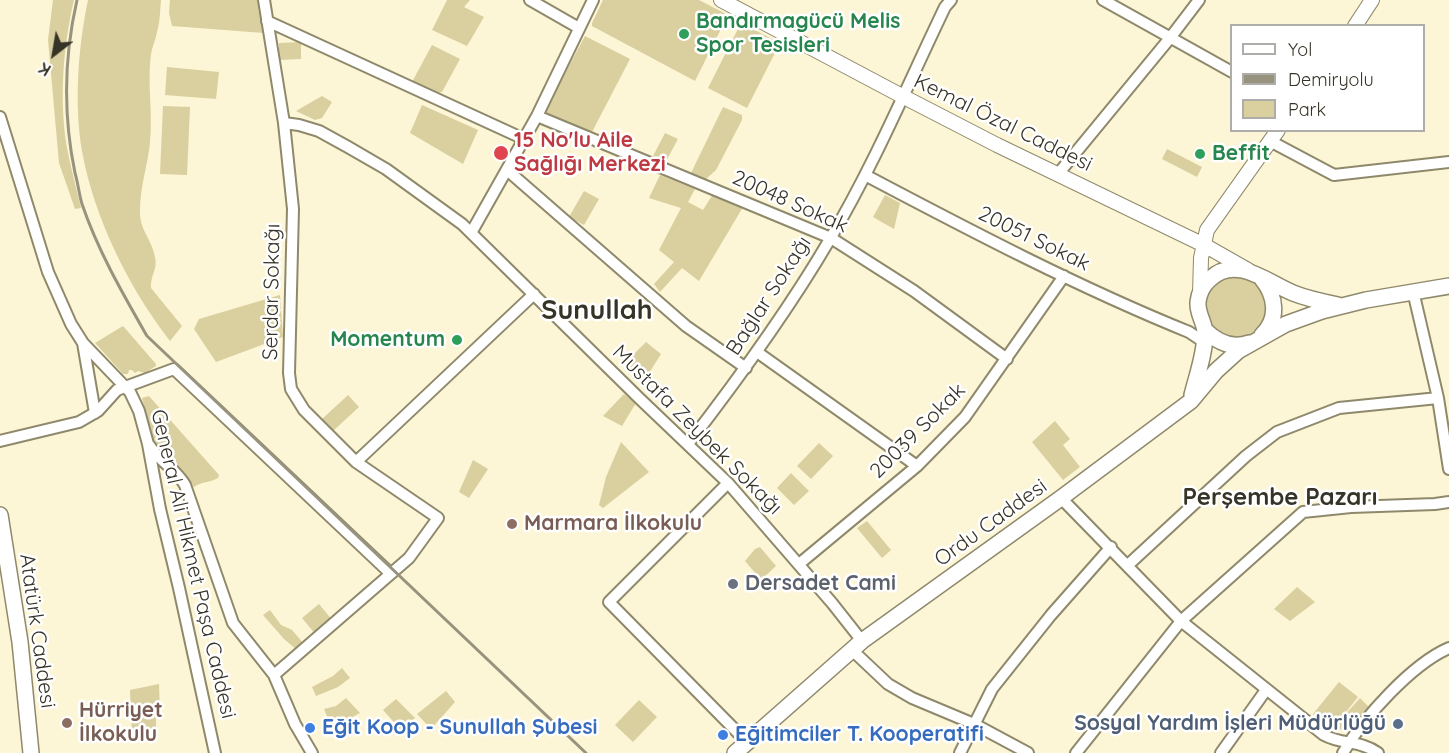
<!DOCTYPE html>
<html>
<head>
<meta charset="utf-8">
<style>
  body { margin:0 }
  #map { position:relative; width:1449px; height:753px; overflow:hidden; background:#fcf5d6; font-family:Quicksand,sans-serif }
  canvas { display:block }
  .legend { position:absolute; left:1230px; top:24px; width:195px; height:108px; box-sizing:border-box; background:#fff; border:2px solid #afada9; margin:0; padding:8px 10px; list-style:none; font-size:18px; color:#363327 }
  .legend li { display:flex; align-items:center; gap:12px; height:30px }
  .legend b { width:30px; border:2px solid #afada9 }
  .north { position:absolute; left:24px; top:24px; width:60px; height:60px; -webkit-text-stroke:4px #fff; paint-order:stroke; rotate:211deg; font-size:16px; font-weight:700; line-height:24px; text-align:center; color:#363327 }
  .north::after { content:''; display:block; margin:auto; width:21px; height:27px; background:#363327; clip-path:polygon(50% 0,100% 100%,50% 72%,0 100%) }
</style>
</head>
<body>
<div id="map">
<canvas width="1449" height="753"></canvas>
<ul class="legend">
<li><b style="height:8px;background:#fff"></b>Yol</li>
<li><b style="height:8px;background:#98937e"></b>Demiryolu</li>
<li><b style="height:16px;background:#dacf9e"></b>Park</li>
</ul>
<div class="north">K</div>
</div>
<script>
const c = document.querySelector('canvas').getContext('2d');
c.lineJoin = 'round';
function paint(path, color) {
  c.fillStyle = color;
  c.fill(path, 'evenodd');
}
function stroke(path, color, width, dash) {
  c.strokeStyle = color;
  c.lineWidth = width;
  c.lineCap = dash ? 'butt' : 'round';
  c.setLineDash(dash || []);
  c.stroke(path);
}
function write(font, color, halo, rows, align = 'center') {
  c.font = font + ' Quicksand,sans-serif';
  c.lineWidth = 5;
  c.setLineDash([]);
  c.textBaseline = 'middle';
  c.strokeStyle = halo;
  c.fillStyle = color;
  for (const [text, x, y, turn = 0] of rows) {
    c.save();
    c.translate(x, y);
    c.rotate((+turn || 0) * Math.PI / 180);
    c.textAlign = isNaN(turn) ? turn : align;
    if (halo) c.strokeText(text, 0, 0);
    c.fillText(text, 0, 0);
    c.restore();
  }
}
paint(new Path2D(`
  M53 0H74C63 46 59 101 67 148 71 168 76 188 81 208L75 209 59 163 48 40Z
  M88 0H161C160 11 160 22 157 32 156 39 152 47 151 54 147 83 153 113 150 142 148 165 140 186 140 210 139 230 152 239 155 257 158 269 150 276 151 288L182 326 170 341C129 288 94 218 82 151 74 103 78 48 88 0Z
  M170 0H258L264 33 172 26 169 13Z
  M447 0H470L464 7 484 17 467 46 432 30Z
  M603 0H699L728 15 695 81 592 26V23Z
  M741 23 780 43 747 108 708 88Z
  M585 36 630 59 592 132 543 114Z
  M301 42V59L279 60V43Z
  M432 45 460 59 442 92 437 93 412 82Z
  M167 67 219 72 216 99 165 95Z
  M322 96 332 102 322 118 315 120 296 111Z
  M422 105 478 130 463 164 410 133Z
  M163 106 190 107 187 175 160 174Z
  M723 107 742 115V120L716 170 706 179 691 173Z
  M665 133 678 139 665 163 653 156Z
  M1167 149 1202 167 1197 177 1162 159Z
  M660 175 695 189 688 202 703 210 713 194 743 207 699 281 682 268 660 292 654 284 674 262 659 250 681 208 649 198Z
  M584 191 599 199 584 225 569 217Z
  M885 195 900 203 894 229 873 217Z
  M1205 308a31 31 0 1 1 62 0a31 31 0 1 1-62 0Z
  M280 295 283 337 216 362 194 329 199 319Z
  M123 326 156 364V366L145 373 138 371 135 373 132 370H129L128 374H123L95 343Z
  M646 342 661 354 644 381 626 362Z
  M624 394 636 403 622 426 603 416Z
  M348 395 359 407 333 431 322 419Z
  M149 396 219 475 218 478C209 483 203 481 194 487L183 473 155 447 142 398Z
  M1055 421 1070 439 1063 445 1080 467 1063 480 1032 442Z
  M621 442 649 472 603 508 599 505 606 477Z
  M819 443 833 456 811 479 797 466Z
  M473 460 488 469 469 498 459 492Z
  M791 473 809 491 794 505 777 488Z
  M867 521 891 550 882 558 857 528Z
  M760 547 776 566 761 580 745 561 755 549Z
  M1297 587 1315 602 1290 621 1274 609Z
  M319 604 333 621 316 635 302 618Z
  M270 610 281 625 292 630 304 644 297 650 284 639 263 615Z
  M342 668 350 678 338 687 316 696 312 687 333 676Z
  M1339 682 1358 697 1333 728 1360 698 1369 707 1348 730 1331 729 1313 714Z
  M159 684 160 716H156V735H132L130 690Z
  M446 691 455 702 431 729 417 714Z
  M346 698 360 713 341 723 331 726 324 709 336 706Z
  M396 699 415 718 401 730 383 710Z
  M639 700 657 717 633 742 615 725Z`), '#dacf9e');
const street = new Path2D(`
  M264 0 284 123 293 209 289 373 291 389 304 410 356 462 438 518 409 558 274 675
  M530 0 579 28
  M1103 0 1232 72
  M267 21 524 139
  M537 116 831 238 914 291 1007 359
  M0 117 48 272 71 324 83 343 130 392 139 411 148 444 160 509 179 588 215 753
  M284 123 299 125 319 131 348 147 386 169 462 224 640 399 728 483 832 603 862 641
  M1270 141 1334 175 1449 162
  M507 170 686 326 746 368
  M1058 174 1170 38 1199 0
  M865 175C971 231 1078 287 1189 332L1204 342
  M471 233 537 116 593 0
  M1413 291 1438 398 1449 469
  M83 343 95 413
  M757 352 917 466
  M0 441 79 422 98 411 117 390 174 369 390 573
  M688 444C739 378 788 311 830 239 874 165 908 84 945 7L951 0
  M149 445C159 461 176 469 185 485L233 623 274 675 295 724 312 753
  M356 462 534 294
  M728 483 609 602 747 742
  M1061 498 1181 621 1324 735C1342 745 1360 740 1378 753
  M799 564 917 466 965 417 1064 276
  M1128 565 1246 456 1277 432 1339 408 1438 398
  M852 650 888 684 912 698 974 724 1028 753
  M960 753 992 689 1051 615 1111 547
  M1076 753 1181 621 1303 512 1351 507 1435 504 1449 502
  M1221 753 1266 690
  M1343 753C1363 718 1412 664 1449 648`);
const secondary = new Path2D(`
  M721 0 902 96 997 145 1204 245 1248 270
  M1355 26 1372 0
  M1200 294 1201 258 1207 230 1278 130`);
const primary = new Path2D(`
  M1205 330C1217 342 1232 349 1249 343
  M1262 335C1279 319 1276 296 1262 279
  M1192 395C1197 375 1205 354 1205 333 1205 323 1197 314 1198 302 1199 293 1203 285 1210 279 1236 254 1268 283 1293 293 1308 299 1323 302 1338 305
  M0 515 20 642 31 753
  M735 753 862 641 1061 498 1191 401 1216 371 1238 351 1286 324 1322 311 1366 300 1449 286`);
stroke(street, '#8f896c', 14);
stroke(secondary, '#8f896c', 16);
stroke(primary, '#8f896c', 18);
stroke(street, '#fff', 10);
stroke(secondary, '#fff', 14);
stroke(primary, '#fff', 15);
stroke(new Path2D(`
  M77 0C64 57 63 115 75 173 78 183 79 194 82 204 98 251 123 294 147 336L586 753`), '#98937e', 3);
for (const [x, y, r, color] of [
  [684,34,6,"#2e9e5b"],
  [501,153,8,"#e0444e"],
  [1200,154,6,"#2e9e5b"],
  [457,340,6,"#2e9e5b"],
  [512,524,6,"#8d6e63"],
  [733,584,6,"#6b7280"],
  [67,723,6,"#8d6e63"],
  [1398,724,6,"#5c6f8a"],
  [310,728,6,"#3f7fe0"],
  [723,735,6,"#3f7fe0"]
]) {
  const dot = new Path2D();
  dot.arc(x, y, r, 0, 2 * Math.PI);
  c.fillStyle = color;
  c.fill(dot);
  stroke(dot, '#fff', 2);
}
write('bold 21px', '#27864d', '#fff', [
  ["Bandırmagücü Melis",696,22],
  ["Spor Tesisleri",696,46],
  ["Beffit",1212,154],
  ["Momentum",445,340,"right"]
], 'left');
write('21px', '#363327', '#fff', [
  ["Kemal Özal Caddesi",1003,123,26],
  ["20048 Sokak",790,202,24],
  ["20051 Sokak",1034,239,26],
  ["Serdar Sokağı",272,292,-89],
  ["Bağlar Sokağı",769,296,-57],
  ["Mustafa Zeybek Sokağı",697,430,45],
  ["20039 Sokak",918,431,-45],
  ["Ordu Caddesi",991,523,-36],
  ["General Ali Hikmet Paşa Caddesi",193,564,77],
  ["Atatürk Caddesi",37,631,82]
]);
write('bold 21px', '#be3a42', '#fff', [
  ["15 No'lu Aile",514,141],
  ["Sağlığı Merkezi",514,165]
], 'left');
write('bold 21px', '#785e54', '#fff', [
  ["Marmara İlkokulu",524,524],
  ["Hürriyet",79,711],
  ["İlkokulu",79,735]
], 'left');
write('bold 21px', '#5b616d', '#fff', [
  ["Dersadet Cami",745,584]
], 'left');
write('bold 21px', '#4e5e75', '#fff', [
  ["Sosyal Yardım İşleri Müdürlüğü",1386,724]
], 'right');
write('bold 21px', '#366cbe', '#fff', [
  ["Eğit Koop - Sunullah Şubesi",322,728],
  ["Eğitimciler T. Kooperatifi",735,735]
], 'left');
write('bold 24px', '#363327', '#fff', [
  ["Perşembe Pazarı",1280,498]
]);
write('bold 27px', '#363327', '#fff', [
  ["Sunullah",597,311]
]);
</script>
</body>
</html>
